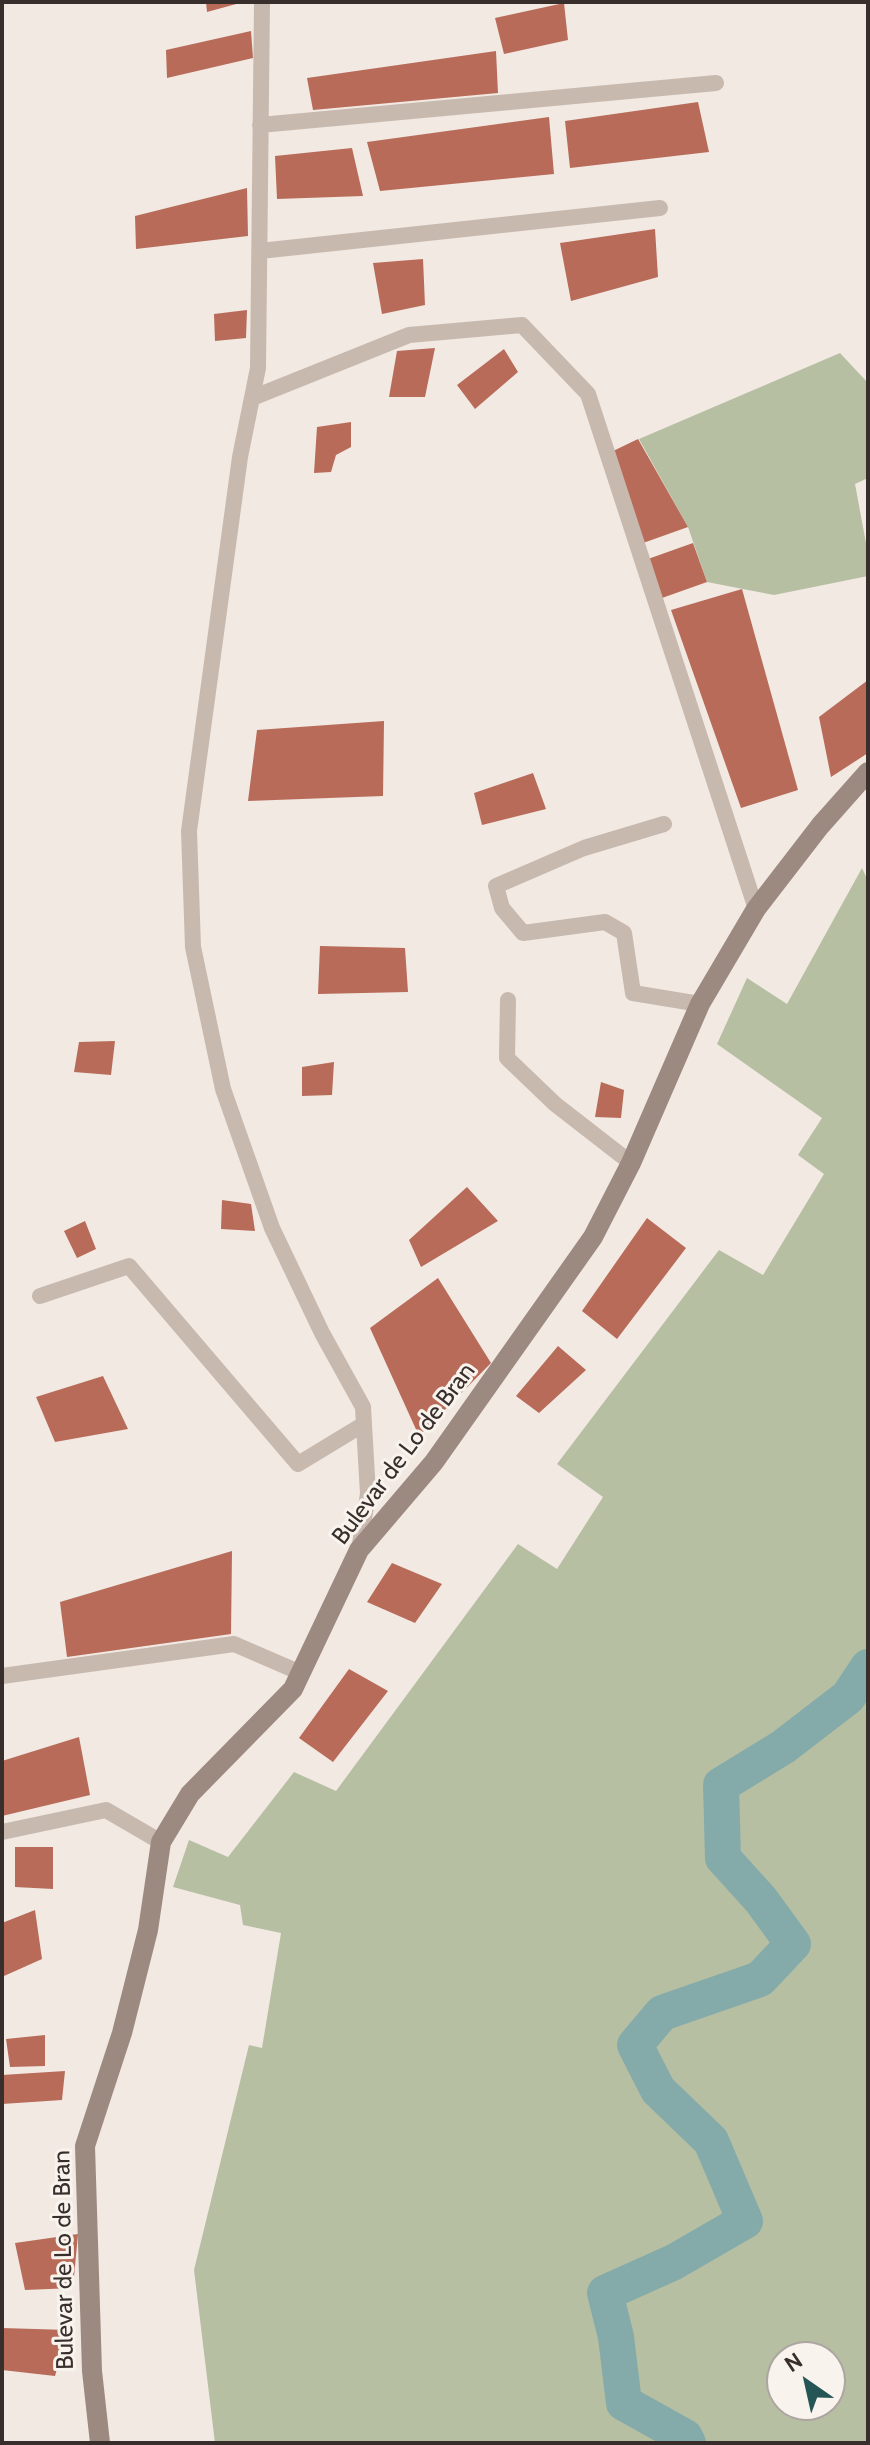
<!DOCTYPE html>
<html>
<head>
<meta charset="utf-8">
<style>
  body { margin:0 }
  #map { position:relative; width:870px; height:2445px; overflow:hidden; background:#f1e9e2; font-family:Cabin,sans-serif }
  canvas { display:block }
  .frame { position:absolute; inset:0; border:4px solid #382f2c; pointer-events:none }
  .north { position:absolute; left:766px; top:2341px; width:80px; height:80px; box-sizing:border-box; background:#f9f3ee; border:2px solid #aca5a0; border-radius:50%; rotate:326deg; font-size:22px; font-weight:700; line-height:32px; text-align:center; color:#382f2c }
  .north::after { content:''; display:block; margin:auto; width:28px; height:36px; background:#265555; clip-path:polygon(50% 0,100% 100%,50% 72%,0 100%) }
</style>
</head>
<body>
<div id="map">
<canvas width="870" height="2445"></canvas>
<div class="frame"></div>
<div class="north">N</div>
</div>
<script>
const c = document.querySelector('canvas').getContext('2d');
c.lineJoin = 'round';
function paint(path, color) {
  c.fillStyle = color;
  c.fill(path, 'evenodd');
}
function stroke(path, color, width, dash) {
  c.strokeStyle = color;
  c.lineWidth = width;
  c.lineCap = dash ? 'butt' : 'round';
  c.setLineDash(dash || []);
  c.stroke(path);
}
function write(font, color, halo, rows, align = 'center') {
  c.font = font + ' Cabin,sans-serif';
  c.lineWidth = 6;
  c.setLineDash([]);
  c.textBaseline = 'middle';
  c.strokeStyle = halo;
  c.fillStyle = color;
  for (const [text, x, y, turn = 0] of rows) {
    c.save();
    c.translate(x, y);
    c.rotate((+turn || 0) * Math.PI / 180);
    c.textAlign = isNaN(turn) ? turn : align;
    if (halo) c.strokeText(text, 0, 0);
    c.fillText(text, 0, 0);
    c.restore();
  }
}
paint(new Path2D(`
  M840 353 868 383V478L855 484 868 554V576L774 595 707 582 688 527 639 439Z
  M862 868 868 881V2443H215L194 2270 249 2045 262 2048 281 1933 243 1925 240 1905 173 1887 189 1840 228 1857 294 1772 336 1791 518 1544 557 1569 603 1497 557 1464 719 1250 763 1275 824 1174 798 1155 822 1118 717 1044 747 978 787 1004ZM782 2357H830V2405H782Z`), '#b7bfa3');
stroke(new Path2D(`
  M688 2443 685 2437 624 2403 616 2337 605 2293 674 2262 745 2221 711 2141 658 2090 635 2045 662 2013 760 1979 793 1944 761 1900 723 1858 721 1785 783 1747 848 1697 868 1667`), '#84abaa', 36);
paint(new Path2D(`
  M206 2H240V3L207 12Z
  M564 3 568 40 504 54 495 18Z
  M251 31 253 58 167 78 166 50Z
  M496 51 498 93 313 110 307 78Z
  M698 102 709 152 570 168 565 121Z
  M549 117 554 174 380 191 367 142Z
  M352 148 363 196 277 199 275 156Z
  M247 188 248 236 136 249 135 216Z
  M655 229 658 277 571 301 560 243Z
  M423 259 425 305 382 314 373 263Z
  M247 310 246 338 215 341 214 314Z
  M435 348 425 397H389L397 351Z
  M504 349 518 372 475 409 457 385Z
  M351 422V447L336 455 331 472 314 473 317 427Z
  M638 439 688 527 643 543 611 452Z
  M693 543 707 582 662 598 648 559Z
  M742 589 798 790 741 808 671 610Z
  M868 680V753L831 777 819 717Z
  M384 721 383 796 248 801 257 730Z
  M533 773 546 809 482 825 474 793Z
  M320 946 405 948 408 992 318 994Z
  M115 1041 111 1075 74 1072 79 1042Z
  M334 1062 332 1095 302 1096V1067Z
  M601 1082 624 1090 621 1118 595 1117Z
  M467 1187 498 1221 421 1267 409 1240Z
  M222 1200 251 1204 255 1231 221 1229Z
  M647 1218 686 1248 617 1339 582 1311Z
  M85 1221 96 1249 77 1258 64 1231Z
  M438 1278 491 1363 419 1436 370 1328Z
  M558 1346 586 1370 539 1413 516 1396Z
  M103 1376 128 1429 55 1442 36 1397Z
  M232 1551 231 1634 67 1657 60 1602Z
  M392 1563 442 1584 415 1623 367 1602Z
  M349 1669 388 1691 333 1762 299 1738Z
  M79 1737 90 1795 2 1816V1761Z
  M15 1847H53V1889L15 1887Z
  M35 1910 42 1959 4 1976 2 1923Z
  M45 2035V2066L10 2067 6 2039Z
  M65 2071 62 2100 2 2104V2075Z
  M78 2234 73 2288 25 2290 15 2243Z
  M2 2328 68 2330 55 2376 2 2370Z`), '#b86b59');
stroke(new Path2D(`
  M262 2 258 368 240 457 189 831 193 947 223 1089 272 1228 322 1333 363 1407 368 1494 359 1550
  M260 125 716 83
  M260 251 660 208
  M252 398 409 335 522 325 588 394 756 909
  M664 824 584 848 496 886 502 908 523 933 605 922 624 933 633 993 700 1004
  M508 1000 507 1058 555 1104 631 1163
  M40 1296 129 1266 298 1464 364 1424
  M2 1676 234 1644 301 1673
  M2 1832 106 1810 161 1842`), '#c8b9af', 16);
stroke(new Path2D(`
  M100 2443 92 2371 85 2146 122 2033 148 1930 161 1842 190 1794 293 1689 359 1550 434 1462 593 1237 631 1163 700 1004 756 909 820 826 868 772`), '#9c8980', 20);
write('24px', '#382f2c', '#f9f3ee', [
  ["Bulevar de Lo de Bran",404,1454,-53],
  ["Bulevar de Lo de Bran",64,2260,-91]
]);
</script>
</body>
</html>
